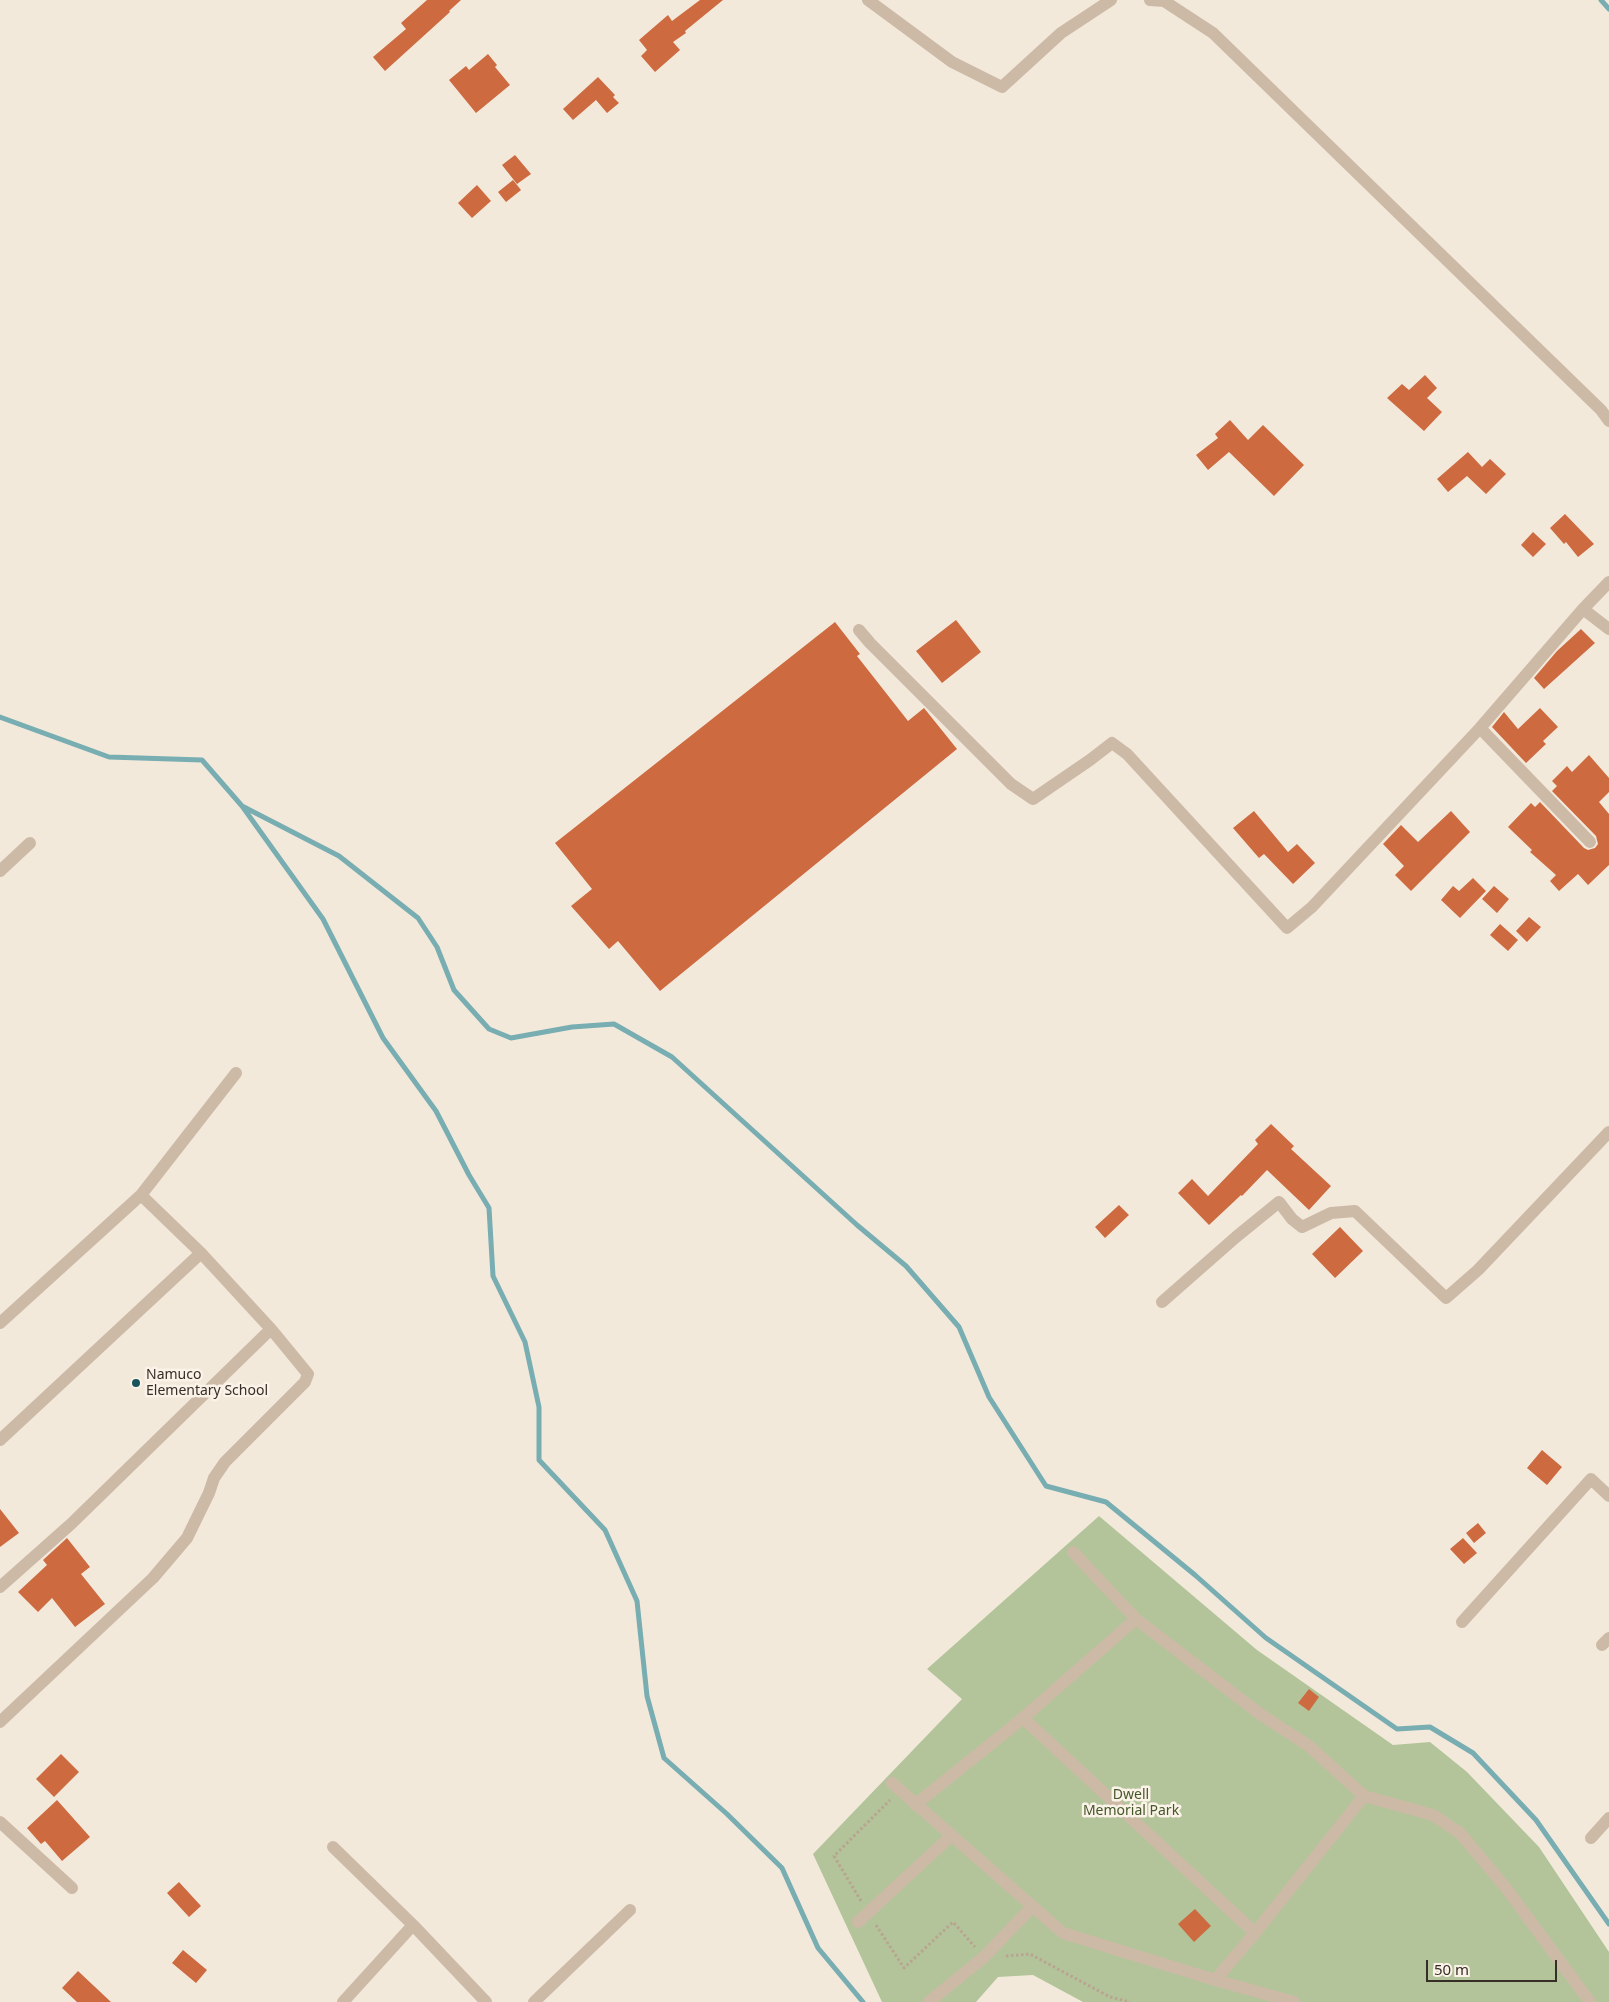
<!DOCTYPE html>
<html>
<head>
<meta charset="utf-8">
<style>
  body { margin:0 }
  #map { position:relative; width:1609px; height:2002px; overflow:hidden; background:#f3e9db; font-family:"Noto Sans",sans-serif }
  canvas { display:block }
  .scale { position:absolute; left:1426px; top:1960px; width:131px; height:22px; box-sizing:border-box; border:2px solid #382e28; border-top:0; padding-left:6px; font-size:15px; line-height:18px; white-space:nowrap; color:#382e28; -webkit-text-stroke:4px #fbf3e8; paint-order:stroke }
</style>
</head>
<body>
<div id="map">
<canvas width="1609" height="2002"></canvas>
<div class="scale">50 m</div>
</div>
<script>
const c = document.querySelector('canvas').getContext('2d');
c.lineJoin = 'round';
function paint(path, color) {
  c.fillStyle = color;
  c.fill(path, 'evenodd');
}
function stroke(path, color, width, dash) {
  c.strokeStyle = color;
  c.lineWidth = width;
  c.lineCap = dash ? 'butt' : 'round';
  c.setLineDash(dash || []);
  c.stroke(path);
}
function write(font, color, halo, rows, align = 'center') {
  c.font = font + ' "Noto Sans",sans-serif';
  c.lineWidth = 5;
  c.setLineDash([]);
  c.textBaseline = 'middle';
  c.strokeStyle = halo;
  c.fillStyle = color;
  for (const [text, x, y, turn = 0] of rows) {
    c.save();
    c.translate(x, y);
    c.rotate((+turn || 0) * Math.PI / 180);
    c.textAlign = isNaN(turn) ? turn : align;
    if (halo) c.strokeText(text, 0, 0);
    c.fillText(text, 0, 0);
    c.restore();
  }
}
paint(new Path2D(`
  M1099 1516 1257 1650 1393 1745 1430 1742 1467 1772 1539 1847 1609 1952V2002H1083L1033 1975 998 1977 976 2002H882L813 1854 962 1699 927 1669Z`), '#b3c49a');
stroke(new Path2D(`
  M1601 0 1609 9
  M0 717 109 757 202 760 242 806 323 919 383 1038 436 1111 469 1175 489 1208 493 1276 525 1342 539 1407V1460L605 1530 637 1601 647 1696 664 1758 727 1814 782 1868 818 1948 863 2002
  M242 806 339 856 418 918 437 947 454 990 489 1029 511 1038 572 1027 614 1024 672 1057 857 1225 906 1266 959 1327 989 1397 1046 1486 1106 1502 1195 1575 1266 1638 1397 1729 1430 1727 1473 1753 1536 1820 1609 1924`), '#78adb2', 5);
paint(new Path2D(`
  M427 0H461L449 11 450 12 385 71 373 57 406 29 401 23Z
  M700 0H723L685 31 686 33 673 42 680 50 655 72 641 56 647 50 639 40 668 15 672 21Z
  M488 54 497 65 495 67 510 85 476 113 449 80 466 66 469 70Z
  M598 77 615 95 613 97 619 103 607 113 596 100 573 120 563 109Z
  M515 155 531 174 517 184 502 165Z
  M513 180 521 190 506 202 498 192Z
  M477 185 491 201 472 218 458 203Z
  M1425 375 1437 388 1427 398 1442 412 1424 431 1387 398 1402 384 1409 390Z
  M1230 420 1248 440 1263 425 1304 465 1274 496 1229 452 1208 470 1196 455 1218 438 1215 434Z
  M1468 452 1482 467 1490 459 1506 474 1486 494 1467 476 1448 492 1437 479Z
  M1565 514 1594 544 1578 557 1566 542 1564 544 1550 528Z
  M1533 532 1546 544 1533 557 1521 545Z
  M956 620 981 652 942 683 916 651Z
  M835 622 860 654 857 656 908 721 924 708 957 749 660 991 618 941 609 949 571 906 592 889 555 843Z
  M1581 629 1595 643 1544 689 1534 678 1557 651Z
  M1540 708 1558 727 1543 741 1546 744 1526 763 1492 727 1504 712 1518 729Z
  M1589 755 1609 778V792L1599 802 1609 814V865L1588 885 1578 874 1559 891 1550 881 1556 875 1530 852 1532 850 1508 827 1531 803 1535 807 1540 802 1584 848 1588 850 1595 848 1598 844 1596 836 1552 791 1557 786 1552 781 1567 766 1572 772Z
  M1254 811 1288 852 1297 844 1315 863 1293 884 1264 854 1259 858 1233 828Z
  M1451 811 1470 832 1411 891 1395 875 1404 866 1383 844 1401 825 1418 842Z
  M1473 878 1486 891 1460 918 1441 900 1453 886 1459 891Z
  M1494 886 1509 899 1497 913 1482 899Z
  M1529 917 1541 927 1527 942 1516 931Z
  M1500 924 1518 940 1508 951 1490 935Z
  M1271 1124 1294 1146 1291 1149 1331 1186 1309 1210 1267 1170 1242 1196 1241 1195 1209 1225 1178 1193 1192 1179 1208 1196 1258 1144 1255 1140Z
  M1119 1205 1129 1215 1105 1238 1095 1227Z
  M1340 1227 1363 1251 1335 1278 1312 1254Z
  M1542 1450 1562 1467 1547 1485 1527 1468Z
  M0 1509 19 1533 0 1547Z
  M1478 1523 1486 1533 1474 1543 1466 1533Z
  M67 1538 90 1567 81 1574 105 1604 75 1627 52 1598 38 1612 18 1592 47 1565 43 1560Z
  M1463 1538 1477 1553 1464 1564 1450 1549Z
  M1309 1689 1319 1697 1309 1711 1298 1703Z
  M61 1754 79 1772 54 1797 36 1779Z
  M57 1800 90 1837 62 1861 45 1841 41 1844 27 1828Z
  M179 1882 201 1906 189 1917 167 1893Z
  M1195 1909 1211 1926 1194 1942 1178 1924Z
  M183 1950 207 1970 196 1983 172 1963Z
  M78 1971 111 2002H77L62 1988Z`), '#cd6a40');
stroke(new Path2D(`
  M861 1901 834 1856 890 1800
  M876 1925 904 1968 953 1922 975 1947
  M1006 1956 1030 1954 1110 1997 1130 2002`), '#b8a490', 3, [2.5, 2.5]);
stroke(new Path2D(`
  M868 0 952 62 1002 87 1061 33 1111 0
  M1150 0 1164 1 1213 33 1601 410 1609 421
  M1583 609 1609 582
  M859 630 870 643 1011 784 1033 799 1090 760 1112 743 1127 754 1287 928 1312 907 1480 728 1583 609 1609 629
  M1480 728 1590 842
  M0 871 30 843
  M1162 1302 1236 1237 1279 1202 1292 1219 1302 1227 1331 1213 1355 1211 1446 1298 1478 1270 1609 1132
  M0 1323 141 1195 236 1073
  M0 1440 201 1253
  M1073 1552 1136 1619 1260 1714 1309 1746 1364 1796 1433 1815 1460 1833 1506 1888 1590 2002
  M0 1587 71 1524 271 1329
  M1462 1622 1591 1479 1609 1496
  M1602 1645 1609 1638
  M1023 1718 1255 1933
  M0 1722 153 1578 187 1538 209 1493 214 1478 225 1462 305 1382 308 1374 271 1329 201 1253 141 1195
  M892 1783 1063 1933 1215 1980 1294 2002
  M915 1805 1023 1718 1136 1619
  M0 1822 72 1888
  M1591 1838 1609 1818
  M333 1847 413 1925 486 2002
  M858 1922 951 1836
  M1215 1980 1255 1933 1364 1796
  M343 2002 413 1925
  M534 2002 630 1910
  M929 2002 984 1957 1032 1907`), '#ccbaa6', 12);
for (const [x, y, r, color] of [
  [136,1383,5,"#1a545c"]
]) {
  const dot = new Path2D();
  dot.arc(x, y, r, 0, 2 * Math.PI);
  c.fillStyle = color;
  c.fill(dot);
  stroke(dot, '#fbf3e8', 2);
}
write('14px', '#382e28', '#fbf3e8', [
  ["Namuco",146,1375],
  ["Elementary School",146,1391]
], 'left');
write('14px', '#45582a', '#fbf3e8', [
  ["Dwell",1131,1795],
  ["Memorial Park",1131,1811]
]);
</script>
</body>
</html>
